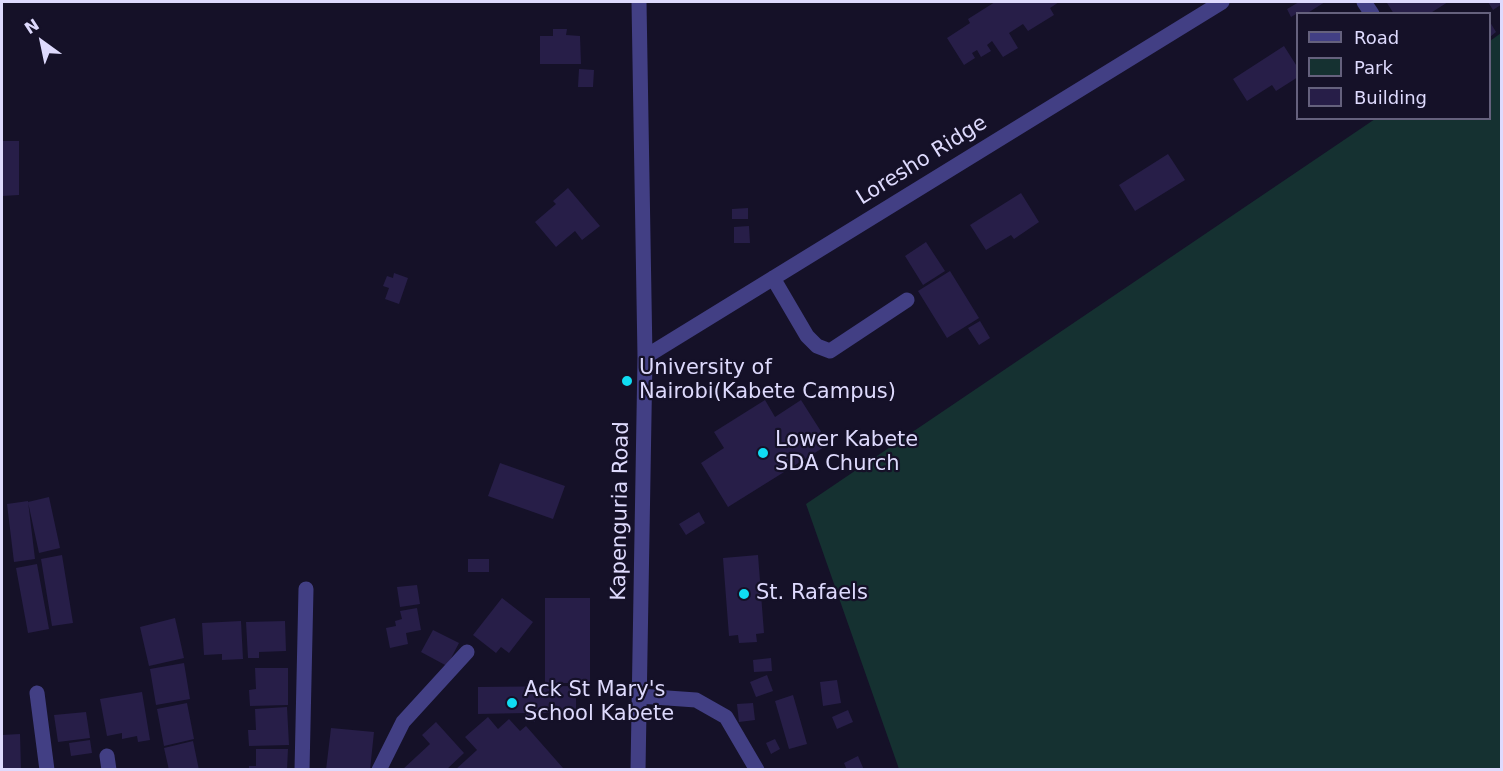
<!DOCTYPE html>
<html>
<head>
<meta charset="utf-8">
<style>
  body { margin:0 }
  #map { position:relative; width:1503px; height:771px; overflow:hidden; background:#151128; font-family:"DejaVu Sans",sans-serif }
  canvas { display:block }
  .frame { position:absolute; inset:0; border:3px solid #dedafd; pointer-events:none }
  .legend { position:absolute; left:1296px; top:12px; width:195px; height:108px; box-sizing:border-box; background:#151128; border:2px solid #65617d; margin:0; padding:8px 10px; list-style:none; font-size:18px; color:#dedafd }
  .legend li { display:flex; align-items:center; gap:12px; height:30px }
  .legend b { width:30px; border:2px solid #65617d }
  .north { position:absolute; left:12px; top:12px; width:60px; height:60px; -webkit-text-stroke:4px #151128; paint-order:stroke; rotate:327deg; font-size:16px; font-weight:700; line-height:24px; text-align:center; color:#dedafd }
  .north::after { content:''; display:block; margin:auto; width:21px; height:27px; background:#dedafd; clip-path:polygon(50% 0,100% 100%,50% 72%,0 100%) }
</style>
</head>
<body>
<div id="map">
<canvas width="1503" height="771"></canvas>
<div class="frame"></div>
<ul class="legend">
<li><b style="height:8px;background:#423f84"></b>Road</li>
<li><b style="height:16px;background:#153131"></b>Park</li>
<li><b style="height:16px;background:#271e48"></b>Building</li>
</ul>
<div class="north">N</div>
</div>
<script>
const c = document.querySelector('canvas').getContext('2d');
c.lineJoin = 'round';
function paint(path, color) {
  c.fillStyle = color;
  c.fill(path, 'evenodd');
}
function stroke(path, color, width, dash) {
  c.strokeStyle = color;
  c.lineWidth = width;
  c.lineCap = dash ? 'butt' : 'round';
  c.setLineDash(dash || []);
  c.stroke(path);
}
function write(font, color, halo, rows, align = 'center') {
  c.font = font + ' "DejaVu Sans",sans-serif';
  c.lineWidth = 4.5;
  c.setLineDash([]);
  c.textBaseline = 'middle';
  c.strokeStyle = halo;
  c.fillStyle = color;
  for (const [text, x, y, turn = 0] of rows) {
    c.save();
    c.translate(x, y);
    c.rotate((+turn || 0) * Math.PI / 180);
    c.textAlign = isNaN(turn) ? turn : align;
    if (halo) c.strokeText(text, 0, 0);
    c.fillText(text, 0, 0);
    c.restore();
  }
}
paint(new Path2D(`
  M1501 33V769H899L806 504 1375 119 1490 118V41Z`), '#153131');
paint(new Path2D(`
  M995 2H1059L1050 8 1054 15 1028 31 1023 24 1009 33 1018 48 1003 57 992 41 987 45 991 51 981 57 977 50 972 53 975 58 964 65 947 38 970 23 968 19Z
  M1299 2H1325L1306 14H1298V17L1296 14 1291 17 1287 9Z
  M1389 2H1448L1429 14H1394L1387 3Z
  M1488 2H1502V4L1493 10Z
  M1490 22 1496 32 1490 37Z
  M553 29H567L566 35 580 36 581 64H540V36H553Z
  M1284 46 1298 68V77L1276 91 1272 85 1247 101 1233 79Z
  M579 69 594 70 593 87H578Z
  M2 141H19V195L2 196Z
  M1168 154 1185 180 1135 211 1119 185Z
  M568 188 600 226 582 240 575 231 556 247 535 222 556 204 553 201Z
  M1021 193 1039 222 1014 239 1011 235 986 250 970 225Z
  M748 208V219H732V209Z
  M749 226 750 243H734V227Z
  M926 242 945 271 923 285 905 256Z
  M950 271 979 318 947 338 918 291Z
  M394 273 408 278 399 304 385 299 389 288 383 286 387 276 393 278Z
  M980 321 990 338 979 345 968 328Z
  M765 400 775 417 801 400 829 444 728 507 701 463 724 448 714 432Z
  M500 463 565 486 553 519 488 496Z
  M49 497 60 548 39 553 28 502Z
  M28 501 35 559 14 562 7 504Z
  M699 512 705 523 686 535 679 524Z
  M62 555 73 623 52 626 41 559Z
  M758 555 764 633 756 634 757 642 739 643 738 635 729 636 723 558Z
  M468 559H489V572H468Z
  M37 564 49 629 28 633 16 568Z
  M417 585 420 604 400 607 397 587Z
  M502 598 533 622 509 653 501 647 496 653 473 635Z
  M545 598H590V683H545Z
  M417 608 421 630 406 633 408 644 390 648 386 628 396 626 395 621 402 619 400 611Z
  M175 618 184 658 149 666 140 627Z
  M241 621 243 659 222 660V654L204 655 202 623Z
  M285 621 286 651 259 652V658H248L246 622Z
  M433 630 459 643 447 666 421 652Z
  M771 658 772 671 754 672 753 660Z
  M184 663 190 699 156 705 150 669Z
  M255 668H288V705L250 706 249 690 256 689Z
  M767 675 773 691 756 697 750 682Z
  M837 680 841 703 823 706 820 682Z
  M576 686V713H535V722H526V713L478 714V687Z
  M142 692 150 740 138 742 137 736 122 739V733L107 736 100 699Z
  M793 695 807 744 789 749 775 701Z
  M187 703 194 739 164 746 157 709Z
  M753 703 755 720 739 722 737 704Z
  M287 707 289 745 249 746 248 730H256L255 709Z
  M848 710 853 722 837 729 832 717Z
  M86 712 90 738 58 742 54 715Z
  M488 717 498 729 509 719 520 731 526 726 563 768 561 770H455L477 750 465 737Z
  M436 722 464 753 446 770H402L430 744 422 735Z
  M331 728 374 732 370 770H326Z
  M20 734 21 770H2V735Z
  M775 739 780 749 771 754 766 743Z
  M90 740 92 753 71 756 69 743Z
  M193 741 199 770H169L164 748Z
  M256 749H288L287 770H249V766H256Z
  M858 756 864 770H847L844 763Z`), '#271e48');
stroke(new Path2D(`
  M1364 2 1372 14
  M773 278 807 336 817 346 830 351 907 300
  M645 357 1222 2
  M37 693 47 770
  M639 696 696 700 726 717 757 770
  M107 756 109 770
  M302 770 306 589
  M379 770 403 722 467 652
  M638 770 645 357 639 2`), '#423f84', 15);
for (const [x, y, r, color] of [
  [627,381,6,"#10dcf3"],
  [763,453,6,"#10dcf3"],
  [744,594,6,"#10dcf3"],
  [512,703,6,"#10dcf3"]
]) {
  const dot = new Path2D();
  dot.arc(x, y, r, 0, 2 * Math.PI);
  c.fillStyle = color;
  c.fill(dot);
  stroke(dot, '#151128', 2);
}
write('21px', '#dedafd', '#151128', [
  ["Loresho Ridge",922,161,-32],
  ["Kapenguria Road",621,511,-89]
]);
write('21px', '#dedafd', '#151128', [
  ["University of",639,369],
  ["Nairobi(Kabete Campus)",639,393],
  ["Lower Kabete",775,441],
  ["SDA Church",775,465],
  ["St. Rafaels",756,594],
  ["Ack St Mary's",524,691],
  ["School Kabete",524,715]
], 'left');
</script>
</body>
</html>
